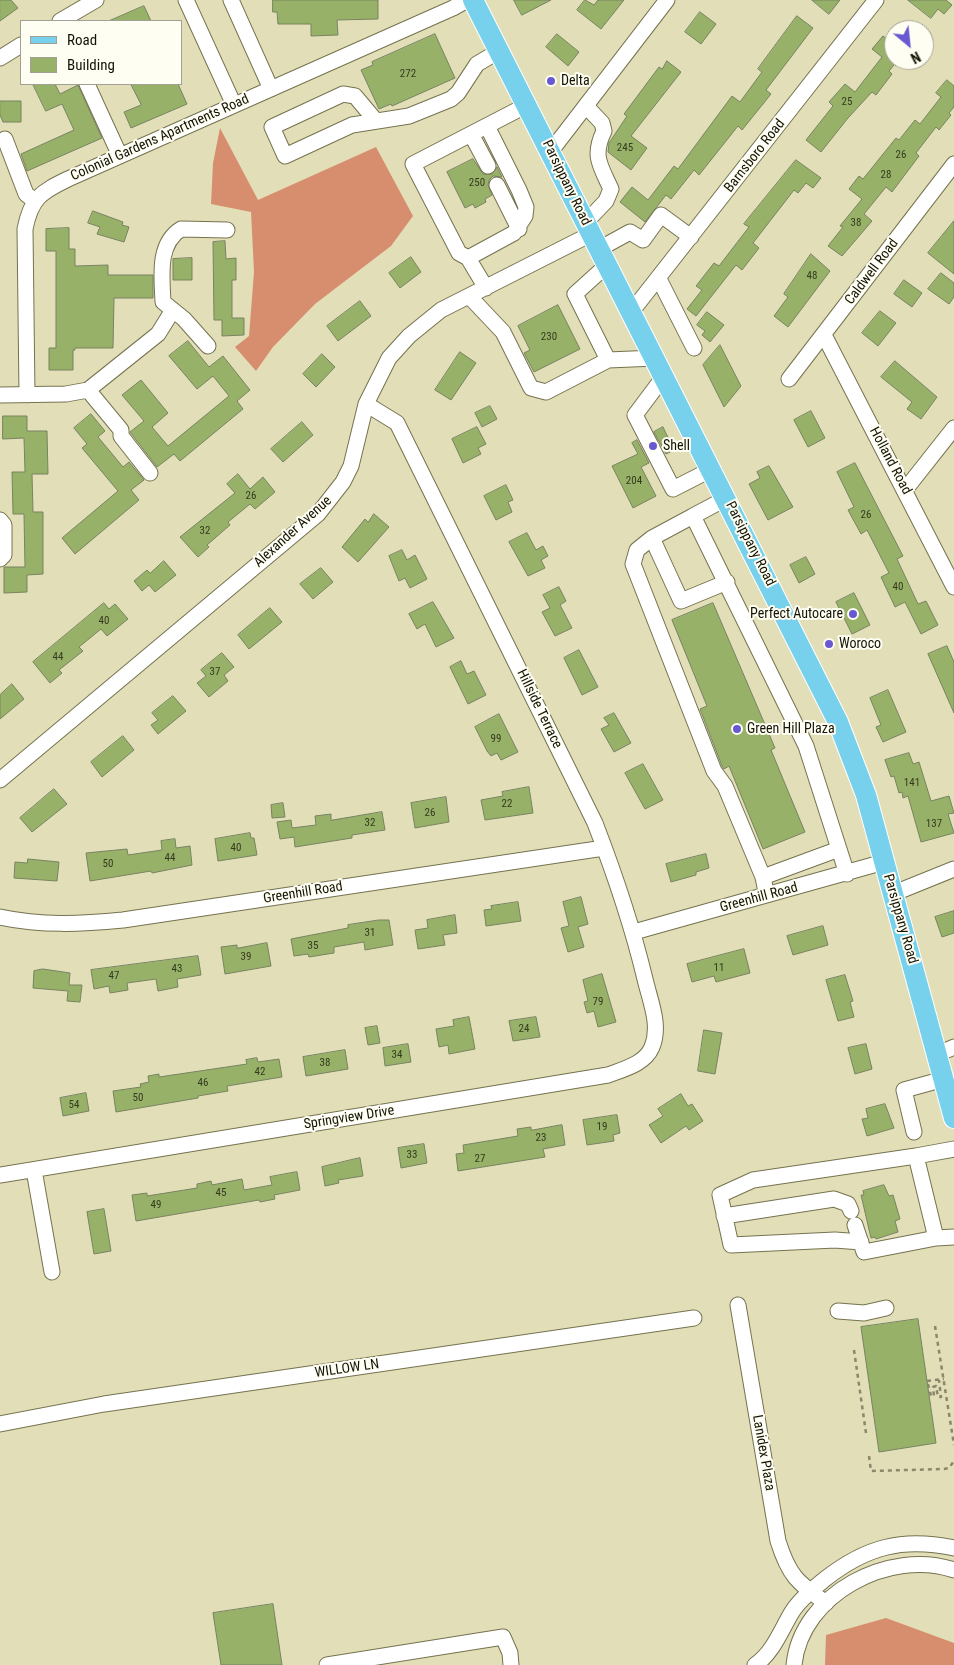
<!DOCTYPE html>
<html>
<head>
<meta charset="utf-8">
<style>
  body { margin:0 }
  #map { position:relative; width:954px; height:1665px; overflow:hidden; background:#e2dfb8; font-family:"Roboto Condensed",sans-serif }
  canvas { display:block }
  .legend { position:absolute; left:20px; top:20px; width:162px; height:65px; box-sizing:border-box; background:#fffef3; border:1px solid #a1a094; margin:0; padding:6px 9px; list-style:none; font-size:15px; color:#131205 }
  .legend li { display:flex; align-items:center; gap:10px; height:25px }
  .legend b { width:25px; border:1px solid #a1a094 }
  .north { position:absolute; left:884px; top:20px; width:50px; height:50px; box-sizing:border-box; background:#fffef3; border:1px solid #a1a094; border-radius:50%; rotate:152deg; font-size:14px; font-weight:700; line-height:20px; text-align:center; color:#131205 }
  .north::after { content:''; display:block; margin:auto; width:18px; height:22px; background:#6859d2; clip-path:polygon(50% 0,100% 100%,50% 72%,0 100%) }
</style>
</head>
<body>
<div id="map">
<canvas width="954" height="1665"></canvas>
<ul class="legend">
<li><b style="height:6px;background:#77d1ec"></b>Road</li>
<li><b style="height:14px;background:#98b169"></b>Building</li>
</ul>
<div class="north">N</div>
</div>
<script>
const c = document.querySelector('canvas').getContext('2d');
c.lineJoin = 'round';
function paint(path, color) {
  c.fillStyle = color;
  c.fill(path, 'evenodd');
}
function stroke(path, color, width, dash) {
  c.strokeStyle = color;
  c.lineWidth = width;
  c.lineCap = dash ? 'butt' : 'round';
  c.setLineDash(dash || []);
  c.stroke(path);
}
function write(font, color, halo, rows, align = 'center') {
  c.font = font + ' "Roboto Condensed",sans-serif';
  c.lineWidth = 4;
  c.setLineDash([]);
  c.textBaseline = 'middle';
  c.strokeStyle = halo;
  c.fillStyle = color;
  for (const [text, x, y, turn = 0] of rows) {
    c.save();
    c.translate(x, y);
    c.rotate((+turn || 0) * Math.PI / 180);
    c.textAlign = isNaN(turn) ? turn : align;
    if (halo) c.strokeText(text, 0, 0);
    c.fillText(text, 0, 0);
    c.restore();
  }
}
paint(new Path2D(`
  M220 128 258 200 376 147 413 216 391 246 315 304 273 347 256 371 235 347 249 336 254 272 251 212 211 204 213 163Z
  M886 1618 954 1643V1665H825L826 1635Z`), '#d78e6e');
const building = new Path2D(`
  M0 0H11L18 8 0 21Z
  M273 0H378V19L337 20 338 35 311 36V24H278L277 12H273Z
  M514 0H551L522 15Z
  M585 0 594 5 598 0H624L601 29 577 10Z
  M812 0H840L829 14Z
  M908 0H946L952 5 944 14 938 9 931 18Z
  M144 6 151 21H109Z
  M700 12 716 24 701 44 685 32Z
  M797 16 813 28 766 90 771 94 763 104 742 130 738 126 699 175 694 170 671 199 666 195 645 222 620 202 632 187 648 200 674 166 678 169 732 96 740 102 762 72 758 69Z
  M894 29V65L889 71 892 74 876 95 872 92 848 118 821 152 806 140 833 106 829 102 845 84 855 92 882 57 872 49 883 36 887 39Z
  M435 34 455 78 392 106 391 104 379 109 361 70 373 65 372 62Z
  M557 34 579 52 568 66 546 47Z
  M667 61 681 72 631 136 647 148 631 170 608 152 609 143 627 116 624 114 659 67 662 69Z
  M947 80 954 86V107L949 113 951 115 939 130 936 127 916 153 919 156 892 192 886 187 864 214 872 221 842 256 828 246 843 227 840 226 862 199 849 189 859 176 863 179 896 138 899 140 915 120 920 124 941 97 936 93Z
  M33 84H55L60 94 78 85 102 138 27 171 21 154 74 130 62 104 46 111Z
  M131 84H178L187 104 131 128 124 112 141 105Z
  M0 101H21V122H3L0 115Z
  M473 159 483 174H492L497 167 502 177 493 176 489 180 488 185 492 195 485 199 486 202 475 208 473 204 465 208 447 172Z
  M796 160 821 178 813 188 806 183 798 193 794 190 753 243 759 248 742 270 736 265 696 316 687 309 702 290 696 286 714 263 719 266 749 227 744 224Z
  M93 211 123 222 122 225 129 227 124 242 97 234 100 227 88 223Z
  M954 221V274L928 253Z
  M69 228V249H75V266L108 265V275H153V298H114L113 348H75V350H73V370H49V348H56V251H46V229Z
  M225 241 226 259 236 258V280H232V318H244V335L222 336V320H214L213 242Z
  M811 254 830 271 788 327 774 316 788 297 784 294Z
  M411 257 421 272 400 288 389 273Z
  M192 258V280H173V259Z
  M941 273 954 283V297L949 304 928 289Z
  M904 280 922 293 912 307 894 294Z
  M360 301 371 316 338 341 327 326Z
  M558 305 580 349 534 372 524 353 530 350 518 326Z
  M880 311 896 323 878 346 862 333Z
  M707 312 724 325 710 342 702 335 705 331 697 325Z
  M188 341 209 367 223 356 250 390 237 401 243 409 180 461 174 454 157 467 130 432 144 421 122 395 141 380 168 413 152 427 168 446 229 396 213 376 197 389 169 356Z
  M720 345 741 386 724 407 703 365Z
  M460 352 476 363 451 400 435 390Z
  M322 354 335 367 316 387 303 374Z
  M895 361 937 397 921 419 907 409 912 402 881 377Z
  M490 406 497 419 482 427 475 413Z
  M811 411 825 438 808 447 794 420Z
  M91 414 105 431 98 437 123 467 129 462 144 480 131 490 139 500 75 554 62 538 118 491 82 448 87 444 74 428Z
  M3 416H27V431H47L48 474H32L33 512H43V574L27 575V592L4 593V567H25L24 514H13L12 472H25L24 438 3 439Z
  M302 422 313 435 283 462 271 449Z
  M477 427 486 444 478 448 481 454 463 463 452 439Z
  M663 427 674 450 666 454 654 432Z
  M637 440 649 463 641 467 656 496 633 508 612 466 638 454 632 443Z
  M855 463 903 556 897 559 918 604 926 601 938 625 921 634 905 602 895 607 881 577 889 573 867 530 861 534 848 510 854 507 837 472Z
  M769 466 793 507 768 520 749 484 760 478 757 472Z
  M238 474 250 489 263 477 275 492 255 509 250 504 228 522 230 525 207 545 209 547 198 557 180 537 235 493 227 484Z
  M506 485 513 500 508 502 512 512 496 520 484 496Z
  M374 514 389 527 358 562 342 547 365 519 368 522Z
  M527 533 536 550 543 546 548 556 541 560 545 568 528 576 509 542Z
  M402 550 407 560 415 555 427 579 410 588 405 578 399 581 389 556Z
  M806 557 815 574 799 583 790 565Z
  M164 561 176 575 155 592 149 585 142 591 134 581 147 570 150 573Z
  M321 568 333 582 313 599 300 584Z
  M559 587 566 601 560 605 572 628 555 636 542 612 550 608 543 595Z
  M854 593 870 625 852 634 836 602Z
  M433 602 454 638 436 647 425 624 417 629 409 614Z
  M104 603 109 609 115 604 128 619 107 636 101 629 79 647 83 651 59 670 62 673 50 683 33 662Z
  M713 603 775 748 771 750 805 832 763 849 729 766 724 769 722 766 700 709 707 706 672 620Z
  M270 608 282 622 249 649 238 635Z
  M947 646 954 662V713L928 654Z
  M579 650 598 687 582 695 564 658Z
  M222 653 234 667 224 675 228 681 209 697 197 683 206 676 201 670Z
  M461 661 467 674 474 671 486 695 468 704 450 667Z
  M12 684 24 699 0 719V695Z
  M888 690 906 732 883 742 876 727 881 725 870 698Z
  M173 696 186 711 158 734 151 725 158 720 152 713Z
  M614 713 631 743 614 752 601 729 609 725 604 718Z
  M499 714 518 752 501 760 497 753 491 756 487 751 475 727Z
  M123 736 134 750 102 777 91 762Z
  M909 753 913 764 919 762 931 801 949 796 954 813 948 814 954 833 921 842 908 796 903 798 902 792 899 793 894 776 891 777 885 760Z
  M643 764 663 800 645 809 625 773Z
  M529 787 533 813 485 820 481 800 503 796 502 792Z
  M54 789 67 804 32 832 20 818Z
  M446 797 449 822 415 828 411 803Z
  M283 803 285 817 272 818 271 805Z
  M382 812 385 830 352 835V838L295 847 294 837 280 839 277 822 291 820 292 828 316 825 315 816 331 814V820Z
  M250 833 251 838H254L257 855 218 861 215 839Z
  M175 839 176 848 190 846 192 865 152 873 151 871 90 881 86 853 127 849 128 855 162 850 161 841Z
  M706 854 709 868 696 872V875L671 882 666 864Z
  M28 859 59 862 57 881 14 878 15 862 27 863Z
  M581 897 588 924 578 927 584 947 568 952 561 928 569 926 563 902Z
  M518 902 521 921 486 926 484 910 492 909 491 906Z
  M954 911V933L942 937 935 917Z
  M455 915 457 933 443 935 445 945 418 949 415 930 428 928 427 920Z
  M379 920H389L393 945 365 950 364 942 334 947V953L309 957 308 954 294 956 291 939 348 928V925Z
  M823 926 828 945 793 955 787 936Z
  M267 943 271 966 225 974 221 947 237 945V948Z
  M744 949 750 973 716 982 714 976 692 982 687 964Z
  M198 956 201 975 177 979 178 987 158 991 156 979 127 983 128 990 110 993 109 986 94 989 91 970Z
  M43 969 70 973 69 985H82L80 1002 67 1001 68 991 33 988 34 971Z
  M602 974 616 1022 598 1027 594 1011 587 1013 584 1002 588 1001 583 980Z
  M845 975 853 1001 850 1002 854 1017 838 1021 826 980Z
  M469 1017 475 1049 449 1054 448 1045 439 1047 436 1029 454 1026 453 1020Z
  M536 1017 540 1037 513 1041 509 1021Z
  M377 1026 380 1043 368 1045 365 1028Z
  M704 1030 722 1033 715 1074 698 1071Z
  M408 1044 411 1062 385 1066 383 1048Z
  M866 1044 872 1069 855 1074 848 1048Z
  M345 1050 348 1069 306 1076 303 1057Z
  M257 1058 258 1062 279 1059 282 1077 227 1086 228 1091 198 1096V1098L116 1112 113 1091 141 1087 140 1084 149 1082 148 1076 159 1074V1077L247 1064 246 1060Z
  M86 1093 89 1111 63 1116 60 1098Z
  M681 1094 688 1106 692 1104 703 1121 689 1130 686 1126 661 1143 649 1125 663 1116 658 1109Z
  M885 1104 894 1128 867 1136 862 1119 868 1118 866 1109Z
  M617 1115 620 1133 613 1135 614 1141 587 1145 583 1120Z
  M562 1125 565 1145 543 1149 545 1157 458 1171 456 1154 464 1153 463 1145 518 1136 517 1129 531 1127V1130Z
  M424 1144 427 1163 401 1168 398 1148Z
  M360 1158 363 1176 338 1180 339 1183 325 1186 322 1167Z
  M297 1172 300 1190 274 1195 275 1199 260 1202 259 1200 136 1221 132 1195 147 1193V1196L197 1188V1184L211 1181 212 1185 242 1179 244 1190 272 1185 270 1177Z
  M884 1185 889 1196 893 1195 900 1219 895 1221 898 1232 876 1239 875 1237 871 1238 861 1195H864L863 1191Z
  M104 1209 111 1251 94 1254 87 1212Z
  M918 1319 936 1443 879 1452 861 1327Z
  M273 1604 282 1665H221L213 1613Z`);
paint(building, '#98b169');
stroke(building, '#778361', 1);
const minor = new Path2D(`
  M186 0 234 105
  M231 0 271 89
  M60 21 96 0
  M0 58 21 45
  M87 84 120 156
  M586 106 602 123 604 131C592 156 600 165 611 189L606 201 586 222
  M376 121 355 96 343 94 272 127 285 156 352 125 409 116 451 99 458 93 477 64 499 51
  M471 134 488 166
  M5 139 26 194 35 201
  M551 151 667 0
  M497 185 519 229
  M599 249 630 232 643 240 661 215 691 237
  M468 258 514 233 525 216 526 207 519 190 487 126
  M607 265 575 294 608 360
  M659 279 694 348
  M486 288 468 258 459 253 413 164 527 105
  M469 296 503 332 531 388 546 392 608 360 656 358
  M632 311 876 0
  M824 335 954 587
  M208 346 184 319 163 302C162 277 157 244 181 229L227 230
  M665 375 635 415 673 489 712 469
  M789 379 954 164
  M88 390 121 430V436L150 473
  M0 395 66 394 88 390 158 334 173 310
  M27 395 25 229C31 198 41 192 68 179L453 8 467 0
  M905 490 954 428
  M727 498 693 516 806 746 847 874
  M693 516 652 538 637 550 633 564 714 771 725 786 763 877
  M0 520 4 525V555L0 559
  M652 538 681 601 727 582
  M0 780 318 514 343 482 351 466 366 404 389 358 409 336 441 310 591 234
  M765 887 763 877 839 849
  M892 894 954 869
  M0 917C41 926 82 924 123 920L604 848
  M634 932 884 862
  M938 1054 954 1047
  M914 1132 904 1090 944 1079
  M954 1149 916 1156 936 1238 954 1237
  M34 1170 52 1272
  M0 1175 608 1075C624 1069 645 1064 652 1047 661 1025 650 1001 645 979 632 925 615 875 595 823L397 423 366 404
  M724 1216 834 1199 848 1204 851 1211
  M855 1225 864 1252 936 1238
  M861 1242 835 1240 731 1245 720 1195 753 1180 916 1156
  M738 1305 778 1541C789 1576 797 1582 826 1603
  M838 1311 864 1313 886 1308
  M0 1424 104 1404 694 1318
  M327 1665 503 1637 510 1653 511 1665
  M755 1665C773 1653 781 1630 792 1612 800 1599 813 1589 825 1579 866 1547 902 1537 954 1548
  M794 1665C801 1594 890 1548 954 1570`);
const major = new Path2D(`
  M473 0 838 722 866 795 954 1118`);
stroke(minor, '#75724f', 17);
stroke(major, '#fff', 22);
stroke(new Path2D(`
  M935 1326 954 1445
  M854 1350 866 1433
  M927 1381 944 1379
  M928 1384 931 1396H934L933 1387 936 1386 938 1397H941L939 1380
  M869 1456 871 1471 944 1469 949 1468 954 1461`), '#8a886c', 2.5, [4, 4]);
stroke(minor, '#fff', 15);
stroke(major, '#77d1ec', 20);
for (const [x, y, r, color] of [
  [551,81,5,"#6859d2"],
  [653,446,5,"#6859d2"],
  [853,614,5,"#6859d2"],
  [829,644,5,"#6859d2"],
  [737,729,5,"#6859d2"]
]) {
  const dot = new Path2D();
  dot.arc(x, y, r, 0, 2 * Math.PI);
  c.fillStyle = color;
  c.fill(dot);
  stroke(dot, '#fffef3', 2);
}
write('11px', '#343a1e', null, [
  ["272",408,74],
  ["25",847,102],
  ["245",625,148],
  ["26",901,155],
  ["28",886,175],
  ["250",477,183],
  ["38",856,223],
  ["48",812,276],
  ["230",549,337],
  ["204",634,481],
  ["26",251,496],
  ["26",866,515],
  ["32",205,531],
  ["40",898,587],
  ["40",104,621],
  ["44",58,657],
  ["37",215,672],
  ["99",496,739],
  ["141",912,783],
  ["22",507,804],
  ["26",430,813],
  ["32",370,823],
  ["137",934,824],
  ["40",236,848],
  ["44",170,858],
  ["50",108,864],
  ["31",370,933],
  ["35",313,946],
  ["39",246,957],
  ["11",719,968],
  ["43",177,969],
  ["47",114,976],
  ["79",598,1002],
  ["24",524,1029],
  ["34",397,1055],
  ["38",325,1063],
  ["42",260,1072],
  ["46",203,1083],
  ["50",138,1098],
  ["54",74,1105],
  ["19",602,1127],
  ["23",541,1138],
  ["33",412,1155],
  ["27",480,1159],
  ["45",221,1193],
  ["49",156,1205]
]);
write('14px', '#131205', '#fffef3', [
  ["Delta",561,81],
  ["Shell",663,446],
  ["Perfect Autocare",843,614,"right"],
  ["Woroco",839,644],
  ["Green Hill Plaza",747,729]
], 'left');
write('14px', '#131205', '#fffef3', [
  ["Colonial Gardens Apartments Road",160,138,-24],
  ["Barnsboro Road",755,156,-52],
  ["Parsippany Road",566,183,64],
  ["Caldwell Road",872,272,-53],
  ["Holland Road",890,461,62],
  ["Alexander Avenue",293,532,-42],
  ["Parsippany Road",750,544,63],
  ["Hillside Terrace",539,709,64],
  ["Greenhill Road",303,893,-9],
  ["Greenhill Road",759,898,-15],
  ["Parsippany Road",900,919,74],
  ["Springview Drive",349,1118,-9],
  ["WILLOW LN",347,1369,-8],
  ["Lanidex Plaza",763,1453,80]
]);
</script>
</body>
</html>
